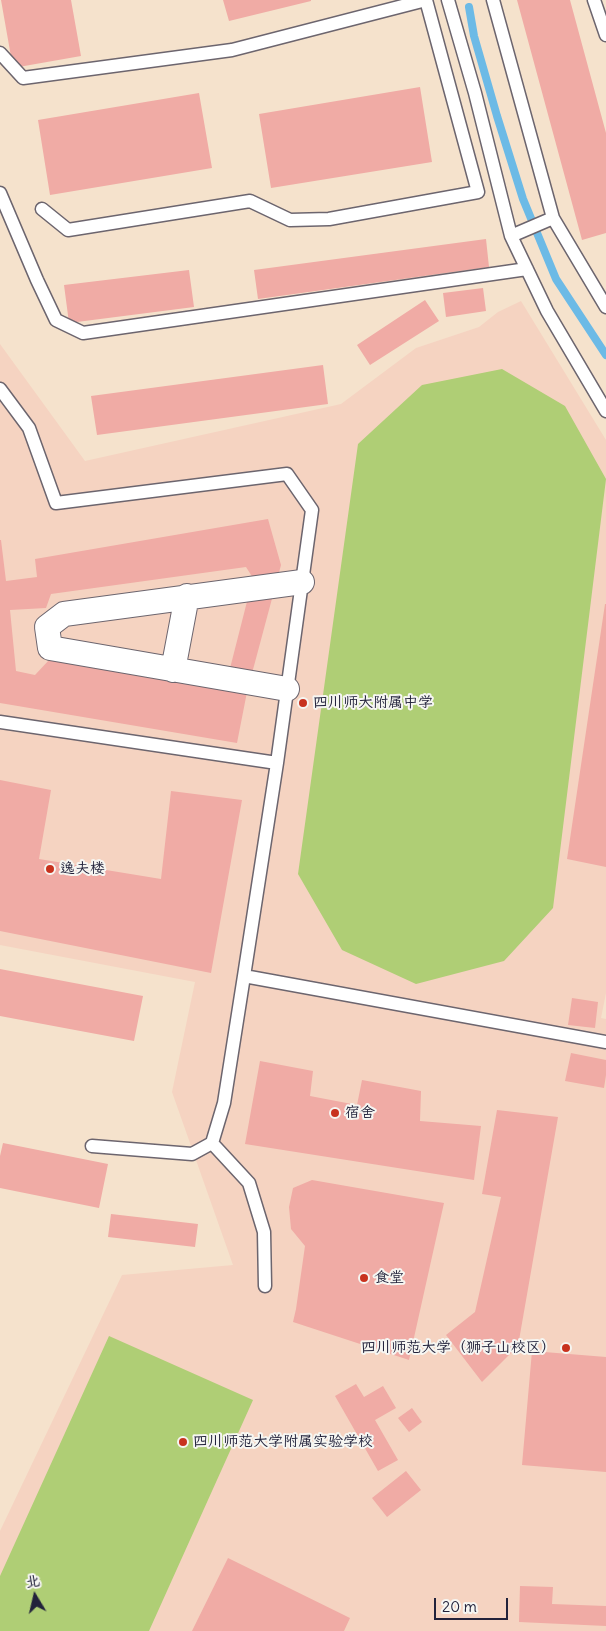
<!DOCTYPE html>
<html>
<head>
<meta charset="utf-8">
<style>
  body { margin:0 }
  #map { position:relative; width:606px; height:1631px; overflow:hidden; background:#f5e2cc; font-family:Delius,"LXGW WenKai TC",sans-serif }
  canvas { display:block }
  .north { position:absolute; left:10px; top:1571px; width:50px; height:50px; -webkit-text-stroke:4px #f6f6f2; paint-order:stroke; rotate:351deg; font-size:14px; font-weight:700; line-height:20px; text-align:center; color:#22223b }
  .north::after { content:''; display:block; margin:auto; width:18px; height:22px; background:#22223b; clip-path:polygon(50% 0,100% 100%,50% 72%,0 100%) }
  .scale { position:absolute; left:434px; top:1598px; width:74px; height:22px; box-sizing:border-box; border:2px solid #22223b; border-top:0; padding-left:6px; font-size:15px; line-height:18px; white-space:nowrap; color:#22223b; -webkit-text-stroke:4px #f6f6f2; paint-order:stroke }
</style>
</head>
<body>
<div id="map">
<canvas width="606" height="1631"></canvas>
<div class="north">北</div>
<div class="scale">20 m</div>
</div>
<script>
const c = document.querySelector('canvas').getContext('2d');
c.lineJoin = 'round';
function paint(path, color) {
  c.fillStyle = color;
  c.fill(path, 'evenodd');
}
function stroke(path, color, width, dash) {
  c.strokeStyle = color;
  c.lineWidth = width;
  c.lineCap = dash ? 'butt' : 'round';
  c.setLineDash(dash || []);
  c.stroke(path);
}
function write(font, color, halo, rows, align = 'center') {
  c.font = font + ' Delius,"LXGW WenKai TC",sans-serif';
  c.lineWidth = 4;
  c.setLineDash([]);
  c.textBaseline = 'middle';
  c.strokeStyle = halo;
  c.fillStyle = color;
  for (const [text, x, y, turn = 0] of rows) {
    c.save();
    c.translate(x, y);
    c.rotate((+turn || 0) * Math.PI / 180);
    c.textAlign = isNaN(turn) ? turn : align;
    if (halo) c.strokeText(text, 0, 0);
    c.fillText(text, 0, 0);
    c.restore();
  }
}
paint(new Path2D(`
  M521 301 606 440V993L601 1018 606 1019V1631H0V1531L122 1275 233 1265 172 1092 195 982 0 945V344L85 461 341 404 416 348 479 327 498 312Z`), '#f5d3c1');
paint(new Path2D(`
  M502 369 565 406 606 479 553 908 504 961 416 984 342 950 298 874 358 444 422 385Z
  M109 1336 253 1400 149 1631H0V1576Z`), '#afce75');
stroke(new Path2D(`
  M469 7 474 36 497 116 523 199 556 279 606 355`), '#6cbae6', 8);
paint(new Path2D(`
  M1 0H71L81 56 13 68Z
  M223 0H311V1L229 21Z
  M517 0H570L606 133V233L582 240Z
  M420 87 432 162 271 188 259 114Z
  M199 93 212 168 50 195 38 120Z
  M486 239 489 267 258 299 254 270Z
  M189 270 194 307 69 323 64 285Z
  M483 288 486 311 446 317 443 293Z
  M425 300 439 321 370 365 357 345Z
  M323 365 328 404 97 435 91 396Z
  M268 519 281 565 247 692 237 743 0 703V540H1L6 581 37 577 35 559ZM246 567 253 578 225 688 50 659 35 675 16 671 10 610 46 608 51 594Z
  M605 604H606V867L567 859Z
  M0 780 51 790 39 859 161 879 171 791 242 800 211 973 0 931Z
  M0 969 143 996 134 1041 0 1016Z
  M572 998 598 1002 595 1028 568 1025Z
  M571 1053 606 1060V1075L604 1088 565 1081Z
  M260 1061 313 1071 310 1096 357 1105 362 1080 421 1091 420 1121 481 1126 474 1180 245 1144Z
  M497 1110 558 1117 518 1346 482 1382 446 1335 475 1312 501 1197 482 1194Z
  M3 1143 108 1164 99 1208 0 1188V1156Z
  M312 1180 444 1203 409 1360 293 1322 296 1309 305 1246 291 1229 289 1207 293 1188Z
  M111 1214 198 1224 195 1247 108 1237Z
  M532 1351 606 1357V1472L522 1465Z
  M356 1384 364 1397 383 1386 396 1408 375 1420 398 1460 378 1471 335 1396Z
  M412 1408 422 1422 409 1432 398 1418Z
  M406 1471 421 1490 387 1517 372 1498Z
  M228 1558 350 1618 344 1631H192Z
  M520 1586 553 1587 552 1604 606 1606V1626L519 1622Z`), '#f0aba5');
const service = new Path2D(`
  M448 0 475 93 511 236 547 311 606 411
  M493 0 553 218 606 307
  M594 0 606 35
  M0 53 23 78 232 50 426 0 478 192 329 219 290 220 250 201 68 230 42 209
  M0 193 37 280 56 320 83 333 527 269
  M511 236 553 218
  M0 389 29 428 56 503 287 474 312 510 277 763 244 976 606 1042
  M0 722 277 763
  M212 1143 249 1183 264 1232 265 1286
  M92 1146 192 1154 212 1143 224 1103 244 976`);
const minor = new Path2D(`
  M173 670 187 596
  M287 689 50 648 47 627 64 614 302 582`);
stroke(service, '#6c656e', 15);
stroke(minor, '#6c656e', 26);
stroke(service, '#fff', 12);
stroke(minor, '#fff', 24);
for (const [x, y, r, color] of [
  [303,703,5,"#c8321e"],
  [50,869,5,"#c8321e"],
  [335,1113,5,"#c8321e"],
  [364,1278,5,"#c8321e"],
  [566,1348,5,"#c8321e"],
  [183,1442,5,"#c8321e"]
]) {
  const dot = new Path2D();
  dot.arc(x, y, r, 0, 2 * Math.PI);
  c.fillStyle = color;
  c.fill(dot);
  stroke(dot, '#f6f6f2', 2);
}
write('15px', '#22223b', '#f6f6f2', [
  ["四川师大附属中学",313,703],
  ["逸夫楼",60,869],
  ["宿舍",345,1113],
  ["食堂",374,1278],
  ["四川师范大学（狮子山校区）",556,1348,"right"],
  ["四川师范大学附属实验学校",193,1442]
], 'left');
</script>
</body>
</html>
